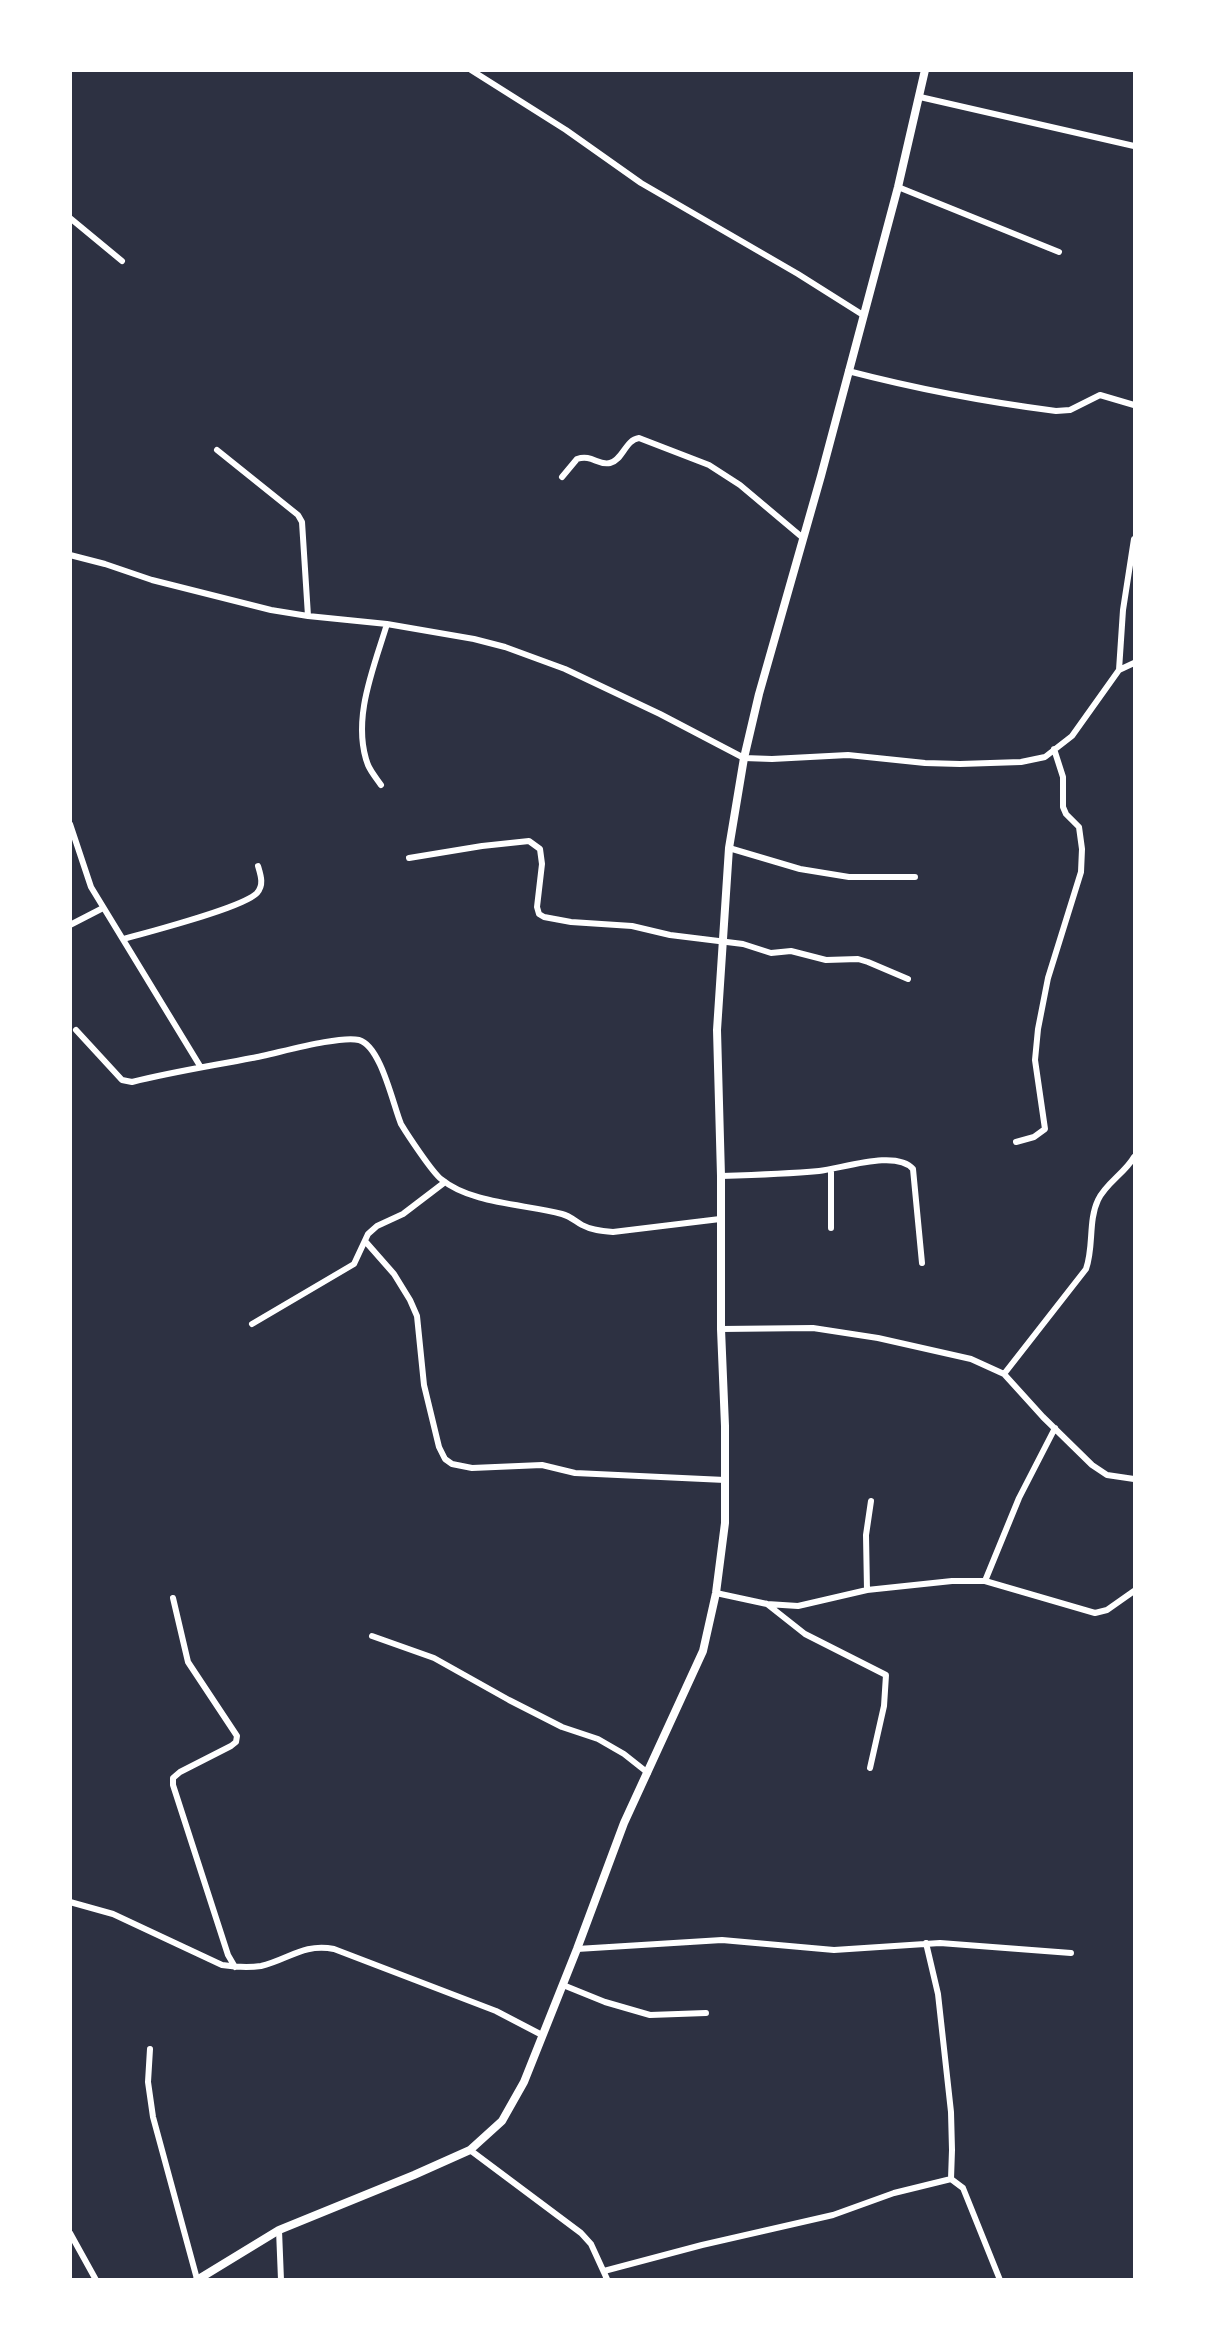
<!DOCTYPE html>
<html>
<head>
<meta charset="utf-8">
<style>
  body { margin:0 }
  #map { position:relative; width:1205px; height:2350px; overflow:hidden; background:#2d3142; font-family:"Noto Sans",sans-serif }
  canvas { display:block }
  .frame { position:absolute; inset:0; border:72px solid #fff; pointer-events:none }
</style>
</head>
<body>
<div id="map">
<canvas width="1205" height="2350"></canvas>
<div class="frame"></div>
</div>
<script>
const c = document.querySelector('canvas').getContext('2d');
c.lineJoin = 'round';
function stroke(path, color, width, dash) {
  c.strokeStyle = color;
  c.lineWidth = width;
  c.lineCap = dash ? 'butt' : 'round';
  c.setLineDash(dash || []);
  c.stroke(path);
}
stroke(new Path2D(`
  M471 70 566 130 641 183 798 274 863 315
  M920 97 1134 146
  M898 187 1059 252
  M70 218 122 261
  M848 371C917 389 986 402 1056 411L1070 410 1100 395 1134 405
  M217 450 298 515 302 522 308 616
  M562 477 577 459C592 454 598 466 610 463 623 460 625 440 639 438L709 465 740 485 803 538
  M70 555 105 564 152 580 271 610 308 616 387 624 474 639 505 647 565 669 660 714 744 758 772 759 848 755 925 763 960 764 1021 762 1045 757 1072 736 1119 670 1134 663
  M1119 670 1123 610 1134 539
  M381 785C377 779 371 772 368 765 351 720 374 667 387 624
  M70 824 91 887 200 1066
  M729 848 800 869 849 877H915
  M409 858 482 846 529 841 540 849 542 864 537 907 539 914 544 917 571 922 632 926 670 935 743 944 771 953 791 951 826 960 858 959 868 962 908 979
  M70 925 103 908
  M124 939C148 932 243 908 257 893 264 885 261 876 258 866
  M76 1030 122 1080 132 1082C172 1072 211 1066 252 1058 275 1054 339 1035 359 1040 381 1046 393 1105 401 1124 407 1134 432 1172 441 1179 471 1204 525 1204 562 1214 570 1216 575 1221 582 1225 591 1230 602 1231 613 1232L720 1219
  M1016 1142 1034 1137 1045 1129 1035 1060 1038 1029 1048 978 1081 872 1082 849 1079 827 1066 814 1063 807V777L1054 749
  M831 1169V1228
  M721 1176C754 1175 786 1174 819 1171 841 1169 896 1149 913 1169L922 1263
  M365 1241 394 1274 410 1300 417 1316 424 1385 439 1447 445 1459 452 1464 472 1468 542 1465 575 1473 725 1480
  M252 1324 354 1264 368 1234 377 1226 403 1214 445 1182
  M721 1329 813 1328 878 1338 971 1359 1004 1374 1043 1417 1092 1465 1107 1475 1134 1479
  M1004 1374 1086 1269C1094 1247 1088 1221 1098 1200 1106 1183 1125 1173 1134 1157
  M985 1581 1019 1498 1055 1428
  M867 1590 866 1535 871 1501
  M716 1593 767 1604 798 1606 867 1590 952 1581H985L1095 1613 1107 1610 1134 1591
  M173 1598 188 1662 237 1736 236 1742 231 1746 180 1772 173 1778V1785L228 1955 235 1967
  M767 1604 805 1634 886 1675 884 1706 870 1768
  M372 1636 434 1658 509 1700 562 1727 598 1739 624 1754 648 1773
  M70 1902 113 1914 222 1965C235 1967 248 1968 261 1966 288 1960 303 1943 334 1949L496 2011 542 2035
  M926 1943 938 1994 951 2112 952 2150 951 2179
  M577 1949 722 1940 834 1950 940 1943 1071 1953
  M563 1985 605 2002 650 2015 706 2013
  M150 2049 148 2082 153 2117 197 2279
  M470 2150 581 2233 591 2244 607 2279 605 2280
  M279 2230 281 2280
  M70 2233 96 2280
  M604 2271 702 2245 833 2215 894 2193 951 2179 963 2188 1000 2280`), '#fff', 6);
stroke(new Path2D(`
  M197 2280 279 2230 414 2175 470 2150 502 2121 524 2082 577 1949 624 1823 703 1651 716 1593 725 1523V1426L721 1329V1176L717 1030 729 848 744 758 759 694 821 476 898 187 925 70`), '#fff', 8);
</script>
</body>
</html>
